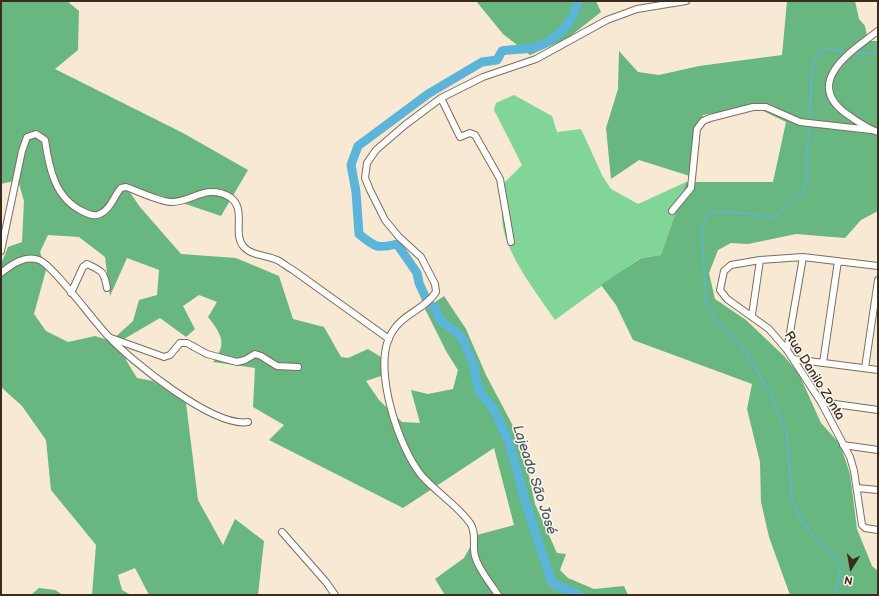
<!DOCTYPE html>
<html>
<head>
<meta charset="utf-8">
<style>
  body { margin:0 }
  #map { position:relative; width:879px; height:596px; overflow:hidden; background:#f7e9d3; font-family:"Balsamiq Sans",sans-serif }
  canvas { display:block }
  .frame { position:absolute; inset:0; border:2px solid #3b2a1e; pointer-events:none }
  .north { position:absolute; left:831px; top:548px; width:40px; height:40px; -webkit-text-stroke:3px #fbf7ec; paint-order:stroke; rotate:191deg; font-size:11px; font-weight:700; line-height:16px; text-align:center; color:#3b2a1e }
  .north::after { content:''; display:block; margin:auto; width:14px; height:18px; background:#3b2a1e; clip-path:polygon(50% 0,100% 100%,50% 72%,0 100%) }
</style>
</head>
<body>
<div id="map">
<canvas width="879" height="596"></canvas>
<div class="frame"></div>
<div class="north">N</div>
</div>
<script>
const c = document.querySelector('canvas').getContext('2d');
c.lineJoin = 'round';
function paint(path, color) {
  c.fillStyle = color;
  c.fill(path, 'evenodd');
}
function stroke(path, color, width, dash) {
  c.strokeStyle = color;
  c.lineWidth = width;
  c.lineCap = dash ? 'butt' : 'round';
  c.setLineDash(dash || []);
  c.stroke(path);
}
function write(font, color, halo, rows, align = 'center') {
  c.font = font + ' "Balsamiq Sans",sans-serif';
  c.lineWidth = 3;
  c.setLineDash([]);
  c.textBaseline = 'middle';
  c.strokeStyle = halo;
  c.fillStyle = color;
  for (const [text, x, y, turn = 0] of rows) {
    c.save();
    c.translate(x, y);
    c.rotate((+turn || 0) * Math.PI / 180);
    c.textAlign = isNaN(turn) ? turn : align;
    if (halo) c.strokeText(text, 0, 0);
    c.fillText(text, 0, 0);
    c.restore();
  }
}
paint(new Path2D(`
  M514 95 552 116 557 132 581 129 603 177 611 189 638 204 686 182 661 255 640 258 555 320C538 295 512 262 504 232 500 217 503 198 504 183L522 165 494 110 496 103Z`), '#81d598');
paint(new Path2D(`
  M1 1H67L79 11 78 50 55 69 183 133 248 170 221 216 159 195 129 191 140 207 181 254 236 258 279 276 293 319 324 327 341 357 348 358 368 349 381 357V376L366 381 379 400 402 422 420 423 411 390 428 394 453 389 458 370 446 351 425 309 444 296 466 329 486 375 512 424 526 462 535 504 557 553 566 554 560 570 568 578 594 589 624 586 628 595H445L435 579 464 558 477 535 514 525 494 448 403 508 269 440 284 425 253 407 255 368 213 362C228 343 221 334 208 317L217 302 199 295 183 306 195 329 186 337 160 318 124 339 126 360 137 378 153 381 186 403 198 500 223 545 235 519 264 541 258 595H149L135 568 118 575 122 590 131 595H92L96 545 51 490 46 440 22 406 1 387V264L8 247 22 242 24 201 18 180 1 184ZM48 235 79 237 105 257 110 296 127 258 159 270 157 295 139 300 133 321 111 341 95 336 68 342 46 331 34 314 46 270 40 252Z
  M476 1H596L601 12 568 38 530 55 503 34Z
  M787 1H855L859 19 865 26 868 41H878V211L861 220 845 238 796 234 748 244 731 243 718 250 709 273 715 299 746 320 784 356 799 374 821 423 840 444 850 474 857 529 872 566 878 571V595H790L769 537 761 502 760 462 747 409 752 384 633 340 616 305 601 285 641 258 661 255 686 182H773L786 122 753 106 703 115C696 136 697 155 693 177L639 160 611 179 606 128 618 89 619 51 638 72 659 75 699 66 782 55Z
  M39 588 55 590 63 595H31Z`), '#68b680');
stroke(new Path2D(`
  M854 54 878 53
  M810 118 811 80 814 61 824 48 845 52
  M810 125 806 161 807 179 802 192 774 218C751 213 733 211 710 213L703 224 702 234 706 301 714 318 742 346 772 396 787 436 792 500 799 516 810 532 837 558 840 574 835 595`), '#5cb5d9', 1.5);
stroke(new Path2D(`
  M578 1C573 22 559 38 539 46 528 50 513 49 502 51L497 60 482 62 428 94 358 146 351 165 356 192 359 234C375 247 377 249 397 244L417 273 419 283 429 305 435 307 439 319 461 336 475 368V376L481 394 493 408 509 442 527 507 552 583 579 595`), '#5cb5d9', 9);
const street = new Path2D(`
  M878 31C847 54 801 85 851 117 860 123 868 129 878 132
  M441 98 460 137 470 133 475 135 500 179 511 242
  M672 211 691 188 697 129 703 121 710 118 753 107H766L800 122 871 130
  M1 251 22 151 27 137 36 134 45 140C49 168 55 198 82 211 88 214 94 217 100 214 111 209 114 196 121 188L126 187C138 191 160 202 172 202 192 202 206 184 228 196 248 207 232 232 243 246 251 256 267 255 277 260 282 262 287 267 293 270L389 339
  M878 266 803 257 760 260 731 265 724 271 720 290 727 299 769 329 787 350 821 402 850 457 854 471 862 525 865 528 878 530
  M1 273C12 264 25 255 39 260 52 264 95 323 108 336 131 361 214 428 248 422
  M71 293 83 267 87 264C102 271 104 271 107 288
  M752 315 760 260
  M111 338 164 357 170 355 180 343H187L207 354 237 362 245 360 255 354 261 356 277 366 298 367
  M787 350 803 257
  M793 359 878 370
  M823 363 838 261
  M865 368 878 280
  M821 402 878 410
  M843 445 878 450
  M857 488 878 490
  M282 532 326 582 335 595
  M498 595C490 582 479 571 475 556 472 546 477 532 470 523 457 505 437 493 422 476 399 449 374 372 389 338 400 313 423 312 436 292L435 284 421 257 399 237 385 220 370 190 365 178 367 163 376 150 405 125 441 98 483 77 536 59 607 20 637 9 686 1`);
stroke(street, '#7d6d5d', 8);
stroke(street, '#fff', 6);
write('13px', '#3b2a1e', '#fbf7ec', [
  ["Rua Danilo Zonta",814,376,58]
]);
write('italic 14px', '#475b5f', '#fbf7ec', [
  ["Lajeado São José",534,480,72]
]);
</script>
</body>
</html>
